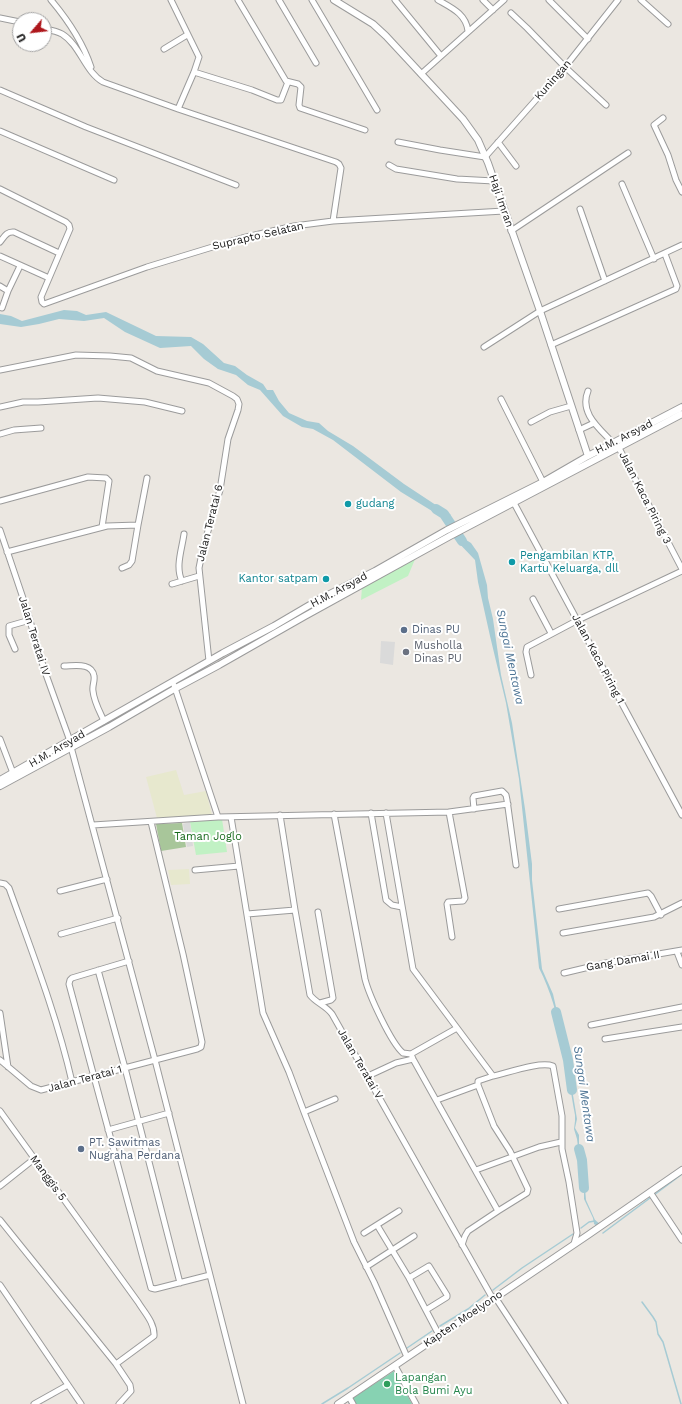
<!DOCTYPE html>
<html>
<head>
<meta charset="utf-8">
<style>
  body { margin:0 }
  #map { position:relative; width:682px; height:1404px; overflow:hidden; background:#ebe7e1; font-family:"Work Sans",sans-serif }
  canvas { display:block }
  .north { position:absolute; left:12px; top:12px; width:40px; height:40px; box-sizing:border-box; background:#fff; border:1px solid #a3a3a3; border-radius:50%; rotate:242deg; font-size:11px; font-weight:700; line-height:16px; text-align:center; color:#1a1a1a }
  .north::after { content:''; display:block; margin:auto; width:14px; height:18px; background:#ae171c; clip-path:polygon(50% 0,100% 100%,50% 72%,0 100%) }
</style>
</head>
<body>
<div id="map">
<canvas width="682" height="1404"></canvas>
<div class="north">U</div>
</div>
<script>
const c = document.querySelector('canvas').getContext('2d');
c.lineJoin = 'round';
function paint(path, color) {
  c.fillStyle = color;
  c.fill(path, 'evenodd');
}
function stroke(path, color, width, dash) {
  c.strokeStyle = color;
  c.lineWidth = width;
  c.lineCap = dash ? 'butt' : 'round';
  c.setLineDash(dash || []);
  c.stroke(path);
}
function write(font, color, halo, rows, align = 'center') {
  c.font = font + ' "Work Sans",sans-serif';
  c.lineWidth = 4;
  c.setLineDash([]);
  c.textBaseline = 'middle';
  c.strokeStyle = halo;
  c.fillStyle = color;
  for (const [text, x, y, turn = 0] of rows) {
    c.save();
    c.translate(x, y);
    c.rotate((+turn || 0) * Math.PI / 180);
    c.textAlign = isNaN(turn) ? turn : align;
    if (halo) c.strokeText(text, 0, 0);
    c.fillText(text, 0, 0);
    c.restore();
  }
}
paint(new Path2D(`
  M176 770 184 795 206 791 212 815 157 818 146 777Z
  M189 869 190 884 171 885 168 870Z`), '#e7e8ce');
paint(new Path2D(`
  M182 823 186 847 161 851 156 824Z`), '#a8c69a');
paint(new Path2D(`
  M416 557 408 576 361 600 362 587Z
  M222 819 227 852 196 855 190 822Z`), '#c1f1c4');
paint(new Path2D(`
  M394 1371 412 1404H356L353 1398Z`), '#87d2b2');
paint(new Path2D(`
  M381 641 395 642 393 665 380 663Z
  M190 822 193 846 187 847 183 824Z`), '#dadada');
paint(new Path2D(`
  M64 310 77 311 86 315 106 312 156 336 191 337 203 344 224 363 235 366 247 375 263 384 267 390H273L279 401 289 413 307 421 319 423 328 431 353 446 404 484 451 515 445 519 401 492 333 440 313 429 302 427 283 416 260 390 248 385 236 375 218 369 204 359 191 346 160 348 125 332 104 318 84 321 59 319 39 324 21 327 0 324V314L11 316 22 321Z
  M461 533 463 538 471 543 478 553 487 585 488 598 493 619 501 675 512 723 525 809 532 864V880L542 969 553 994 567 1055 570 1059 569 1071 577 1119 575 1128 579 1135V1147L583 1165 586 1200 595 1220 600 1224 597 1226 594 1224 593 1218 584 1199V1174L582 1161 579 1155 577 1139 574 1129 575 1121V1115C566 1066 562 1013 539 968L519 779 506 703 490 636 478 582 475 560 453 537Z`), '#a6cbd4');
stroke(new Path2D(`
  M581 1228 589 1222 595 1221
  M603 1233 682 1174
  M493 1290 522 1268 573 1234
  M642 1302 653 1317 656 1322 658 1334 663 1342 681 1404
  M440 1326 468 1309 485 1295
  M407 1348 432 1331
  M349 1403 350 1404
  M322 1404 348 1388 400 1353`), '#a6cbd4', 1.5);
stroke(new Path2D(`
  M436 509 444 514 462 541
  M556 1012 568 1060 572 1090
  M579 1149 582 1160 584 1188`), '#a6cbd4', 10);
const minor = new Path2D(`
  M51 0C67 19 83 43 91 67
  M171 0 199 57 194 72 178 109
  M238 0 286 81 298 84 301 87 299 105 300 108 365 130
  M279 0 316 63
  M312 0 377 110
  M395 0 441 56
  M438 0C452 8 466 14 468 31
  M483 0 493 10
  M549 0 588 39
  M641 0 668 24
  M511 13 527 28 565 67 606 105
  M0 18 20 22
  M44 29C50 30 57 31 62 34 80 45 85 72 103 82L178 109 336 162 339 164 341 168 333 221
  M164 49 187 35
  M194 72 252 90 277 100H281L288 82
  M421 74 504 0
  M0 90 86 127 236 185
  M663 118 654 125 668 155 676 180 682 192
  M0 131 114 180
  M398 142 440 150 485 157 565 67 618 0
  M498 142 516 166
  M389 165 396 169 457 179 494 181
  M622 184 654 259
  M0 189 66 222 69 225 70 229 41 297 42 302 44 304 147 267 242 238 294 226 333 221 504 211
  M580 209 605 281
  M511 231 628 153
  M0 242C4 237 7 231 14 232L59 253
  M0 256 49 278
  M0 286 8 291
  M2 308 8 291 20 266
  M551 345 676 289 677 286 665 254
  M484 347 540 311 682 245
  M0 370 76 355 110 356 131 358 157 371 209 383 233 396 237 399 239 404 238 410 228 439 220 490 203 548 199 568 209 661
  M588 391C579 413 599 428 613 443
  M501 399 543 482
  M0 407 23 402H38L98 398 145 402 182 411
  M531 422 550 412 571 406
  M579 430 594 423
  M0 434 14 430 41 428
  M619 448 682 569
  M0 501 88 477 106 478 109 481 102 527
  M514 503 682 815
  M0 530 26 607 44 669 70 741
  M7 552 107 526 138 525 147 478
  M122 568 129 565 132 561 138 525
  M182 581C175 567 182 549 184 534
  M172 584 199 576
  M533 599 551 633
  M15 649 9 635V626L30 620
  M64 666C74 666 92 662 94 676 95 681 92 686 93 691 94 702 100 712 104 721
  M531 675 526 652 527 647 578 620 682 571
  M174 685 218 817 449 812 508 804
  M0 739 13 773
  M71 747 155 1060 243 1404
  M474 809 473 798 474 796 502 791 506 795 507 800 516 865
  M449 812 465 898 463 901 448 902 447 904 452 937
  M371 813 386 900 392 905 402 907
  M386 813 413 969 493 1076 478 1081V1085L494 1126 510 1151 528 1189 527 1193 498 1211
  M334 814 365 979C369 995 391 1043 403 1053L411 1054 413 1059 498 1211 468 1231 465 1236 462 1245
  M280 815 295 910 310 995C316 1003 325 1005 332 1014L493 1299
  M231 817 263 1013 289 1072 304 1112 354 1242 374 1282 407 1357
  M93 825 218 817
  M195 870 239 866
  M0 883 5 884 9 888C32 952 57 1016 72 1082
  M60 891 107 879
  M559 909 648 893 651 896 661 915
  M318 912 333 998 331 1000 320 1003
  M247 914 295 910
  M563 933 654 917 682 903
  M61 934 118 918
  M677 952 682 965
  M129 961 72 978 70 980 69 984 151 1288 155 1289 210 1275
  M98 970 125 1068 180 1283
  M564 973 606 963 682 950
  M0 1013 8 1067
  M591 1025 682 1007
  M605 1039 682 1027
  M411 1054 457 1028
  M0 1060 31 1086 41 1090 197 1049 201 1047 202 1042 183 954 151 822
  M368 1076 396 1063 413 1059
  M493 1076C507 1073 540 1061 553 1066L562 1116V1149L569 1182 577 1233 574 1244
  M437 1100 478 1085
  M0 1111 138 1302C144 1312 155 1323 154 1336L116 1364
  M304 1112 335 1099
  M108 1130 169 1113
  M476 1170 539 1147 561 1142
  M0 1186 34 1159
  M650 1192 682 1240
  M0 1220 116 1364 130 1385 131 1391 119 1404
  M377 1225 409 1278 439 1335
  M364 1233 399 1211
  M366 1267 414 1236
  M409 1278 429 1266 447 1295V1297L426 1310
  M0 1285 81 1404
  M495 1297 565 1404
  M395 1366 416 1404
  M349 1397 353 1404
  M34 1404 68 1385`);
const tertiary = new Path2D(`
  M334 0 373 24 386 36 463 119 478 140 488 163 540 311 588 456
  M0 780 223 653 274 626 320 599 375 571 447 530 543 482 588 456 682 407
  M0 786 109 727 176 688 219 665 305 616 450 536 682 414
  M338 1404 588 1235 682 1170`);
stroke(minor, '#9b9b9b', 7);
stroke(tertiary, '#9b9b9b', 8);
stroke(minor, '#fff', 5);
stroke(tertiary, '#fff', 6);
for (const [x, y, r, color] of [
  [348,504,4,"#0f9aa8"],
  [512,562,4,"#0f9aa8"],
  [326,579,4,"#0f9aa8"],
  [404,630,4,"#5c6f8a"],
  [406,652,4,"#6b7280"],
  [81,1149,4,"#5c6f8a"],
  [387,1384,4,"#2e9e5b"]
]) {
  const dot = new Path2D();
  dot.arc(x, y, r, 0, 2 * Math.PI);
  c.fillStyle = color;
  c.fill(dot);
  stroke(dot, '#fff', 1.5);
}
write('11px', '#1a1a1a', '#fff', [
  ["Kuningan",553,80,-49],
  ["Haji Imran",501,201,71],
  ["Suprapto Selatan",258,236,-13],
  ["H.M. Arsyad",624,437,-27],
  ["Jalan Kaca Piring 3",645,498,63],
  ["Jalan Teratai 6",210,523,-76],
  ["H.M. Arsyad",339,590,-28],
  ["Jalan Teratai IV",34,636,73],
  ["Jalan Kaca Piring 1",598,659,62],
  ["H.M. Arsyad",57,749,-30],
  ["Gang Damai II",623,961,-10],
  ["Jalan Teratai V",360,1064,60],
  ["Jalan Teratai 1",85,1079,-15],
  ["Manggis 5",48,1178,54],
  ["Kapten Moelyono",463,1319,-34]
]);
write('11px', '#0d838f', '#fff', [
  ["gudang",356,504],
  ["Pengambilan KTP,",520,556],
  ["Kartu Keluarga, dll",520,569],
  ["Kantor satpam",318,579,"right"]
], 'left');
write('11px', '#4e5e75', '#fff', [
  ["Dinas PU",412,630],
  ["PT. Sawitmas",89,1143],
  ["Nugraha Perdana",89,1156]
], 'left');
write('11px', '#5b616d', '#fff', [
  ["Musholla",414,646],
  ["Dinas PU",414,659]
], 'left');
write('11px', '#176a1b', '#fff', [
  ["Taman Joglo",208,837]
]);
write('11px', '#27864d', '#fff', [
  ["Lapangan",395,1378],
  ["Bola Bumi Ayu",395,1391]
], 'left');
write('italic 12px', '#507696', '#fff', [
  ["Sungai Mentawa",510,657,78],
  ["Sungai Mentawa",584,1094,82]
]);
</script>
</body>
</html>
